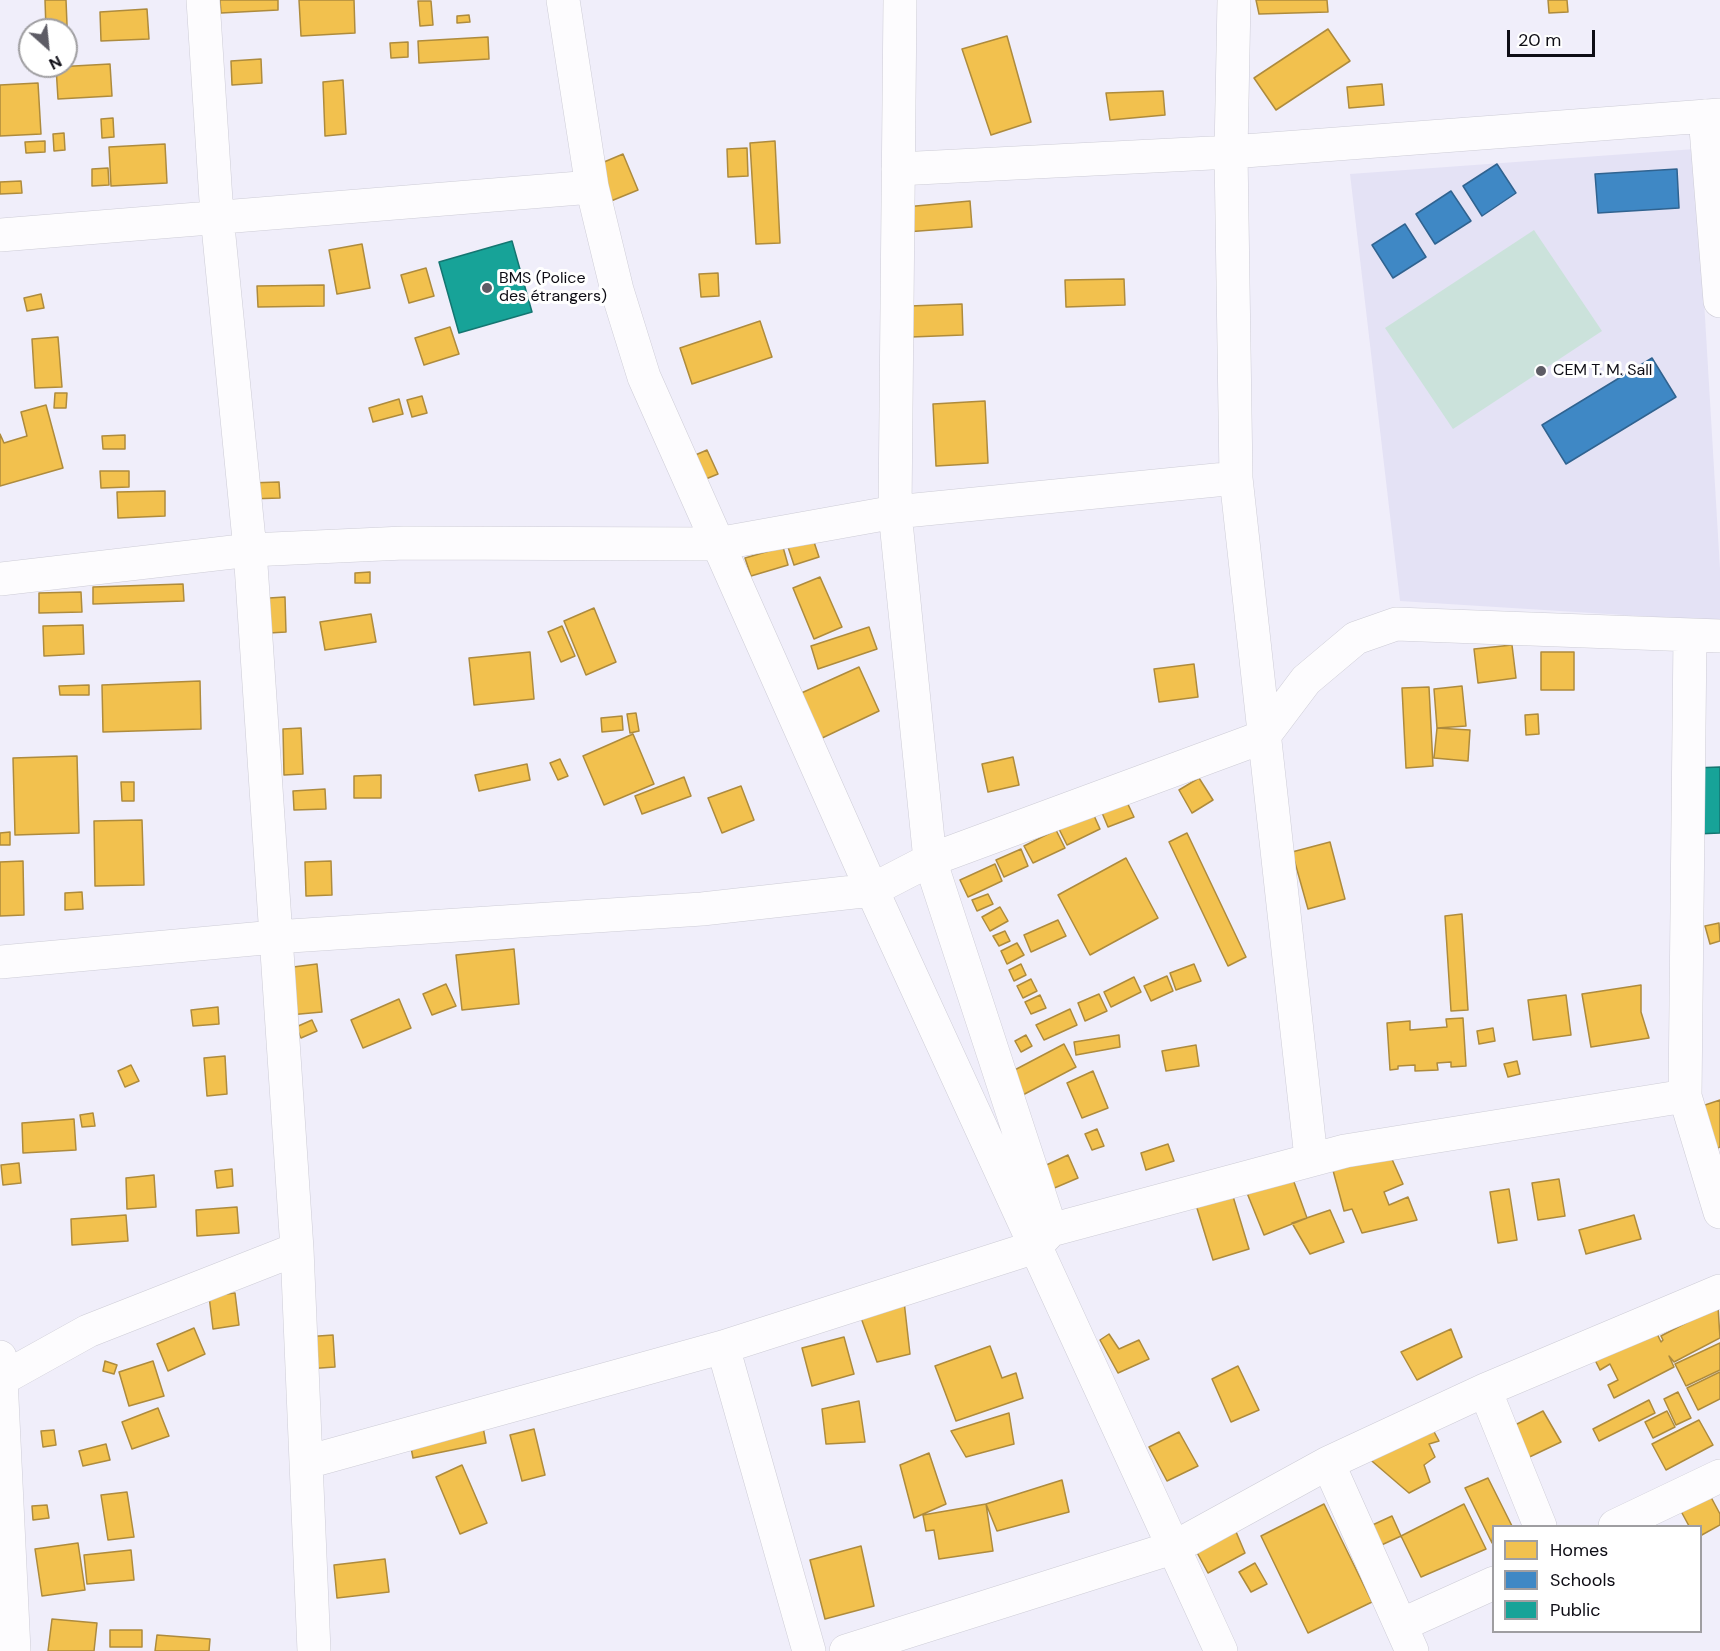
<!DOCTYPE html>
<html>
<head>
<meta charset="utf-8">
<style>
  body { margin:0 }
  #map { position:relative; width:1720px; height:1651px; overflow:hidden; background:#f0eefa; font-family:"DM Sans",sans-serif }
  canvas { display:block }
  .legend { position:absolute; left:1492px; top:1525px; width:210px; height:108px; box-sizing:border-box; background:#fff; border:2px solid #9f9ea1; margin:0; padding:8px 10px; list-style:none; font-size:18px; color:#0e0d15 }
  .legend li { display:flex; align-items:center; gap:12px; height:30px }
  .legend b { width:30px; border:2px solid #9f9ea1 }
  .north { position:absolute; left:18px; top:18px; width:60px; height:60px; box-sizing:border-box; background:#fff; border:2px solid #9f9ea1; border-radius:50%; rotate:153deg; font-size:16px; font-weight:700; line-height:24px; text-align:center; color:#0e0d15 }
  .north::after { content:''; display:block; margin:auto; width:21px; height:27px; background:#5d5c65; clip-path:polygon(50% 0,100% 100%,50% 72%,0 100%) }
  .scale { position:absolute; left:1507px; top:30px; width:88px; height:27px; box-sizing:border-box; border:3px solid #0e0d15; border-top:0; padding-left:8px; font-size:18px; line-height:21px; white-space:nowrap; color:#0e0d15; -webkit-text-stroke:4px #fff; paint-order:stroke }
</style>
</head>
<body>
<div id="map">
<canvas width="1720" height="1651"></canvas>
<ul class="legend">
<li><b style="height:16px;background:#f2c14e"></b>Homes</li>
<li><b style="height:16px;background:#3f88c5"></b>Schools</li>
<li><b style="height:16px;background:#17a398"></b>Public</li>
</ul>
<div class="north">N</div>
<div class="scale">20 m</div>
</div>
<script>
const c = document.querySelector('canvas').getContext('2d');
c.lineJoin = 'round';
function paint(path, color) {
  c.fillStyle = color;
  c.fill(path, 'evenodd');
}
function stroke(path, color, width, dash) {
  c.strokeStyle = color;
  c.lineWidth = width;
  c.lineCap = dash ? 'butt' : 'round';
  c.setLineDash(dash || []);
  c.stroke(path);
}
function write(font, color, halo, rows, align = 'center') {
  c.font = font + ' "DM Sans",sans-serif';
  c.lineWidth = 6;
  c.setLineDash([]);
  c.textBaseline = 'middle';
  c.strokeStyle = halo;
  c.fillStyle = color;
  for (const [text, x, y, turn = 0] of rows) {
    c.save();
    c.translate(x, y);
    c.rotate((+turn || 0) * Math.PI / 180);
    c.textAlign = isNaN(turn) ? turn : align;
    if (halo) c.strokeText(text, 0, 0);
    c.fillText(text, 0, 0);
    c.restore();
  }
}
paint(new Path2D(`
  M1695 149 1720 569V621L1400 601 1350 174Z`), '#e4e2f5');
paint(new Path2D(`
  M1534 230 1602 331 1453 429 1385 328Z`), '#cbe2db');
const homes = new Path2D(`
  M45 0H66L68 49 66 50V30H46Z
  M220 0H278V10L221 13Z
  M299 0H354L355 33 301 36Z
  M1256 0H1327L1328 12 1259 14Z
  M1548 0H1567L1568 12 1549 13Z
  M418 1H431L433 25 420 26Z
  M147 9 149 39 101 41 100 12Z
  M469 15 470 22 457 23V16Z
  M1328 29 1350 61 1276 110 1254 78Z
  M1007 36 1031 122 991 135 962 49Z
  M488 37 489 59 419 63 418 41Z
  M408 42V57L391 58 390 43Z
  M261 59 262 83 232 85 231 61Z
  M110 64 112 96 58 99 56 67Z
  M343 80 346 134 325 136 323 82Z
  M38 83 41 134 0 136V85Z
  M1382 84 1384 105 1349 108 1347 87Z
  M1163 91 1165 115 1110 120 1106 93Z
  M113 118 114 137 102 138 101 119Z
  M64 133 65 150 54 151 53 134Z
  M45 141V152L26 153 25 142Z
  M775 141 780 243 756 244 750 143Z
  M165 144 167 183 111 186 109 147Z
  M747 148 748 176 728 177 727 149Z
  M623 154 638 190 611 201 597 165Z
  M108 168 109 185 92 186V169Z
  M21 181 22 193 0 194V182Z
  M970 201 972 227 906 232 905 207Z
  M362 244 370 288 337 294 329 250Z
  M426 268 434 296 409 303 401 275Z
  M718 273 719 296 701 297 699 274Z
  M1124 279 1125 305 1066 307 1065 280Z
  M324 285V306L258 307 257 286Z
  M41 294 44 308 27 311 24 298Z
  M962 304 963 335 911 337 910 306Z
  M760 321 772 357 692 384 680 348Z
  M450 327 459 354 424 365 415 338Z
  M58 337 62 387 35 388 32 339Z
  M55 393H67L66 408H54Z
  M422 396 427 413 412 417 407 400Z
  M399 399 403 414 373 422 369 408Z
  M985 401 988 463 936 466 933 404Z
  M46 405 63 468 0 486V434L4 443 27 436 21 412Z
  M125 435V449H103L102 436Z
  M707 450 718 474 696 483 686 459Z
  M100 471H129V487L101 488Z
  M279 482 280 498 248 499V483Z
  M165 491V516L118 518 117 492Z
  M813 539 819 557 794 565 788 547Z
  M783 547 788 565 751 576 745 558Z
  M370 572V583H355V573Z
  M820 577 842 627 814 639 793 588Z
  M183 584 184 601 93 604V587Z
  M81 592 82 612 39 613V593Z
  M285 597 286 632 269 633V598Z
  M594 608 616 662 586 675 564 621Z
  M371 614 376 642 325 650 320 622Z
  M83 625 84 654 44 656 43 626Z
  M562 626 575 656 561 662 548 632Z
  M869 627 877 649 818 669 811 646Z
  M1512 645 1516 678 1478 683 1474 649Z
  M530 652 534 699 474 705 469 658Z
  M1541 652H1574V690H1541Z
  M1194 664 1198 697 1159 702 1154 669Z
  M859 667 879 711 818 740 797 695Z
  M200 681 201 729 103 732 102 685Z
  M89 685V695H60L59 686Z
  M1462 686 1466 726 1437 728 1434 689Z
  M1429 687 1433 766 1406 768 1402 688Z
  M636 713 639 731 630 733 627 714Z
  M1538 714 1539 734 1526 735 1525 715Z
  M622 716 623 730 602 732 601 718Z
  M301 728 303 774 284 775 283 729Z
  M1437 728 1470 730 1468 761 1434 758Z
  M633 734 654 784 604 805 583 756Z
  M77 756 79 833 15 835 13 758Z
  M1013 757 1019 785 988 792 982 764Z
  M560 759 568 776 558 780 550 763Z
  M527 764 530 780 479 791 475 775Z
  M381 775V798H354V776Z
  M684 777 691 796 642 814 635 796Z
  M1199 778 1213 800 1192 813 1179 790Z
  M121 782H134V801H122Z
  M741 786 754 820 722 833 708 798Z
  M325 789 326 809 294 810 293 791Z
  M1125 798 1134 817 1108 827 1100 808Z
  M1092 811 1100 829 1067 845 1058 827Z
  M142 820 144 885 95 886 94 821Z
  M1056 830 1065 848 1033 863 1024 846Z
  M10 832V845H0V833Z
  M1187 833 1246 957 1228 966 1169 842Z
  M1330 842 1345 899 1308 909 1292 852Z
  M1021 849 1028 866 1004 877 996 860Z
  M1126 858 1158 918 1090 955 1058 895Z
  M23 861 24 915 0 916V862Z
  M331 861 332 895 306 896 305 862Z
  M995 864 1002 881 968 897 960 880Z
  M82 892 83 909 65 910V893Z
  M988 894 993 904 977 911 972 900Z
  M1000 907 1008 921 990 931 982 917Z
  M1462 914 1468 1010 1451 1011 1445 916Z
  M1058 920 1066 936 1031 952 1024 935Z
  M1719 923 1720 941 1710 944 1705 926Z
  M1005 931 1010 941 999 946 993 936Z
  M1017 943 1024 955 1007 964 1001 951Z
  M514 949 519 1004 462 1010 456 955Z
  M317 964 322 1012 289 1015 285 968Z
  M1021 964 1026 975 1014 981 1009 970Z
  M1194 964 1201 981 1176 990 1170 973Z
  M1167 976 1173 991 1151 1001 1144 986Z
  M1134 977 1141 992 1111 1007 1104 992Z
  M1031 979 1037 991 1023 998 1017 986Z
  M446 984 456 1006 432 1015 423 994Z
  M1641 985V1012L1649 1038 1591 1047 1582 994Z
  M1099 994 1107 1011 1085 1021 1078 1003Z
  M1040 995 1046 1008 1031 1014 1025 1002Z
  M1566 995 1571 1035 1533 1040 1528 1000Z
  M399 999 411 1028 363 1048 351 1020Z
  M218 1007 219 1024 193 1026 191 1010Z
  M1070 1009 1077 1025 1044 1040 1036 1025Z
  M1463 1018 1466 1066 1451 1067V1062L1437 1063 1438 1070 1415 1071V1065L1398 1066V1069L1390 1070 1387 1023 1410 1021V1030L1447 1027 1446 1019Z
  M312 1020 317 1031 301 1038 296 1027Z
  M1493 1028 1495 1041 1479 1044 1477 1031Z
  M1026 1035 1032 1046 1021 1052 1015 1041Z
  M1119 1035 1120 1047 1076 1055 1074 1042Z
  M1064 1044 1076 1067 1019 1097 1007 1074Z
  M1196 1045 1199 1066 1166 1071 1162 1051Z
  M225 1056 227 1094 207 1096 204 1058Z
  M1517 1061 1520 1074 1508 1077 1504 1064Z
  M131 1065 139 1081 125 1087 118 1071Z
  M1093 1071 1108 1108 1082 1118 1067 1083Z
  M1720 1100V1147L1716 1149 1702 1106Z
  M93 1113 95 1126 82 1127 80 1115Z
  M74 1119 76 1150 23 1153 22 1123Z
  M1097 1129 1104 1146 1092 1150 1085 1134Z
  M1168 1144 1174 1161 1146 1170 1141 1153Z
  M1387 1148 1403 1184 1384 1192 1389 1205 1408 1197 1417 1220 1362 1233 1352 1209 1344 1211 1331 1163Z
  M1068 1155 1078 1178 1052 1189 1042 1167Z
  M19 1163 21 1183 3 1185 1 1165Z
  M232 1169 233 1186 217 1188 215 1171Z
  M1290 1171 1307 1218 1264 1235 1245 1188Z
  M154 1175 156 1207 127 1209 126 1178Z
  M1559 1179 1565 1216 1538 1220 1532 1183Z
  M1509 1189 1517 1240 1498 1243 1490 1192Z
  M1232 1193 1249 1249 1213 1260 1196 1205Z
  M237 1207 239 1233 197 1236 196 1210Z
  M1330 1210 1344 1242 1310 1254 1292 1223Z
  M126 1215 128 1241 72 1245 71 1219Z
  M1634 1215 1641 1239 1586 1254 1579 1230Z
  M235 1293 239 1325 213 1329 209 1296Z
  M904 1301 910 1354 877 1362 860 1315Z
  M1718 1306 1720 1338 1674 1362 1669 1356 1674 1367 1614 1398 1608 1385 1618 1380 1610 1364 1600 1370 1593 1356 1653 1325 1661 1342 1663 1340 1661 1336Z
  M194 1328 205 1354 168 1371 157 1344Z
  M1451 1329 1462 1357 1417 1380 1401 1352Z
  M1109 1334 1119 1349 1139 1340 1149 1359 1118 1373 1100 1340Z
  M333 1335 335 1367 306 1369 304 1337Z
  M844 1337 854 1374 812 1386 802 1348Z
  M1720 1343V1370L1686 1386 1675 1364Z
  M990 1346 1002 1378 1016 1373 1023 1398 956 1421 935 1366Z
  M105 1361 117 1365 114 1374 103 1371Z
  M153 1361 164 1396 129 1406 119 1372Z
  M1238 1366 1259 1410 1231 1422 1212 1379Z
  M1720 1372V1399L1698 1410 1687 1388Z
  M1678 1392 1691 1418 1676 1425 1664 1399Z
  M1649 1400 1655 1413 1599 1441 1593 1429Z
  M859 1401 865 1442 826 1444 822 1409Z
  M158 1408 169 1436 132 1449 122 1422Z
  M1543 1411 1561 1442 1521 1461 1507 1429Z
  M1667 1411 1675 1427 1653 1438 1645 1422Z
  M1009 1413 1014 1444 966 1457 951 1431Z
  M1699 1420 1713 1445 1666 1470 1652 1444Z
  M1431 1426 1439 1441 1429 1444 1435 1457 1424 1465 1430 1482 1409 1493 1366 1456Z
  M483 1427 486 1443 413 1458 410 1442Z
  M534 1429 545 1475 522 1481 510 1435Z
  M54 1430 56 1445 43 1447 41 1431Z
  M1179 1432 1198 1466 1167 1481 1149 1447Z
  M106 1444 110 1460 83 1466 79 1451Z
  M929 1453 946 1504 914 1518 900 1465Z
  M462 1465 487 1523 460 1534 436 1477Z
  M1488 1478 1512 1526H1494L1492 1543 1465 1488Z
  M1062 1480 1069 1512 997 1531 986 1504Z
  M1705 1486 1720 1514V1525L1700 1536V1526H1689L1676 1502Z
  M127 1492 134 1537 108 1540 101 1495Z
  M986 1504 993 1551 939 1559 934 1530 926 1531 923 1515Z
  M1324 1504 1372 1602 1308 1633 1261 1536Z
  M1464 1504 1486 1549 1421 1577 1401 1536Z
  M47 1505 49 1518 33 1520 32 1506Z
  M1392 1516 1401 1536 1375 1548 1366 1528Z
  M1234 1527 1245 1553 1208 1573 1194 1547Z
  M78 1543 85 1590 42 1596 35 1549Z
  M861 1546 874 1606 825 1619 810 1560Z
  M131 1550 134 1580 87 1584 84 1555Z
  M385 1559 389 1592 337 1598 334 1565Z
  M1255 1563 1267 1584 1251 1592 1239 1572Z
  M52 1619 97 1623 94 1651H48Z
  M110 1630H142V1647H110Z
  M157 1635 210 1639 209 1651H155Z`);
paint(homes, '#f2c14e');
stroke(homes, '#ae8b3d', 1.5);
const schools = new Path2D(`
  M1497 164 1516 193 1482 216 1463 186Z
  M1677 169 1679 208 1598 213 1595 174Z
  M1451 191 1471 221 1435 244 1416 214Z
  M1405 224 1426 257 1393 278 1372 245Z
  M1652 358 1676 397 1566 464 1542 425Z`);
paint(schools, '#3f88c5');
stroke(schools, '#306390', 1.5);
const public = new Path2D(`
  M512 241 532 312 459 333 439 262Z
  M1720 767V833L1696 834 1693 768Z`);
paint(public, '#17a398');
stroke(public, '#147671', 1.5);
const minor = new Path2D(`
  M203 0 217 216 250 550 297 1249 314 1651
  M563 0 592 187 617 290 644 377 872 890 1221 1651
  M900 0 895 512 930 860 1051 1230
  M1234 0 1231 152 1236 478 1311 1158
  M1705 116 1720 301
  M898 169 1231 152 1720 115
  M0 235 592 187
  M0 579 250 550 404 543 717 544 895 512 1236 478
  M1690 635 1685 1096 1720 1212
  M0 962 275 937 702 909 872 890 930 860 1263 737 1306 680 1356 638 1396 624 1720 636
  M723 1347 809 1651
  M0 1357 14 1651
  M0 1380 88 1331 297 1249
  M1485 1390 1540 1526
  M307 1462 723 1347 1035 1247 1051 1230 1345 1151 1685 1096
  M1328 1463 1412 1651
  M1615 1526 1720 1476
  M1401 1625 1494 1583
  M846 1651 1175 1547 1328 1463 1485 1390 1720 1291`);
stroke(minor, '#cdccd6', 34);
stroke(minor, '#fdfcfe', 33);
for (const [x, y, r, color] of [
  [487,288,6,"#5d5c65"],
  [1541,371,6,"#5d5c65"]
]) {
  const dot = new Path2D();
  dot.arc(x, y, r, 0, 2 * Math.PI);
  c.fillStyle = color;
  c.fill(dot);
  stroke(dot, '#fff', 2);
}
write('16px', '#0e0d15', '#fff', [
  ["BMS (Police",499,279],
  ["des étrangers)",499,297],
  ["CEM T. M. Sall",1553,371]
], 'left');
</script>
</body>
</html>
